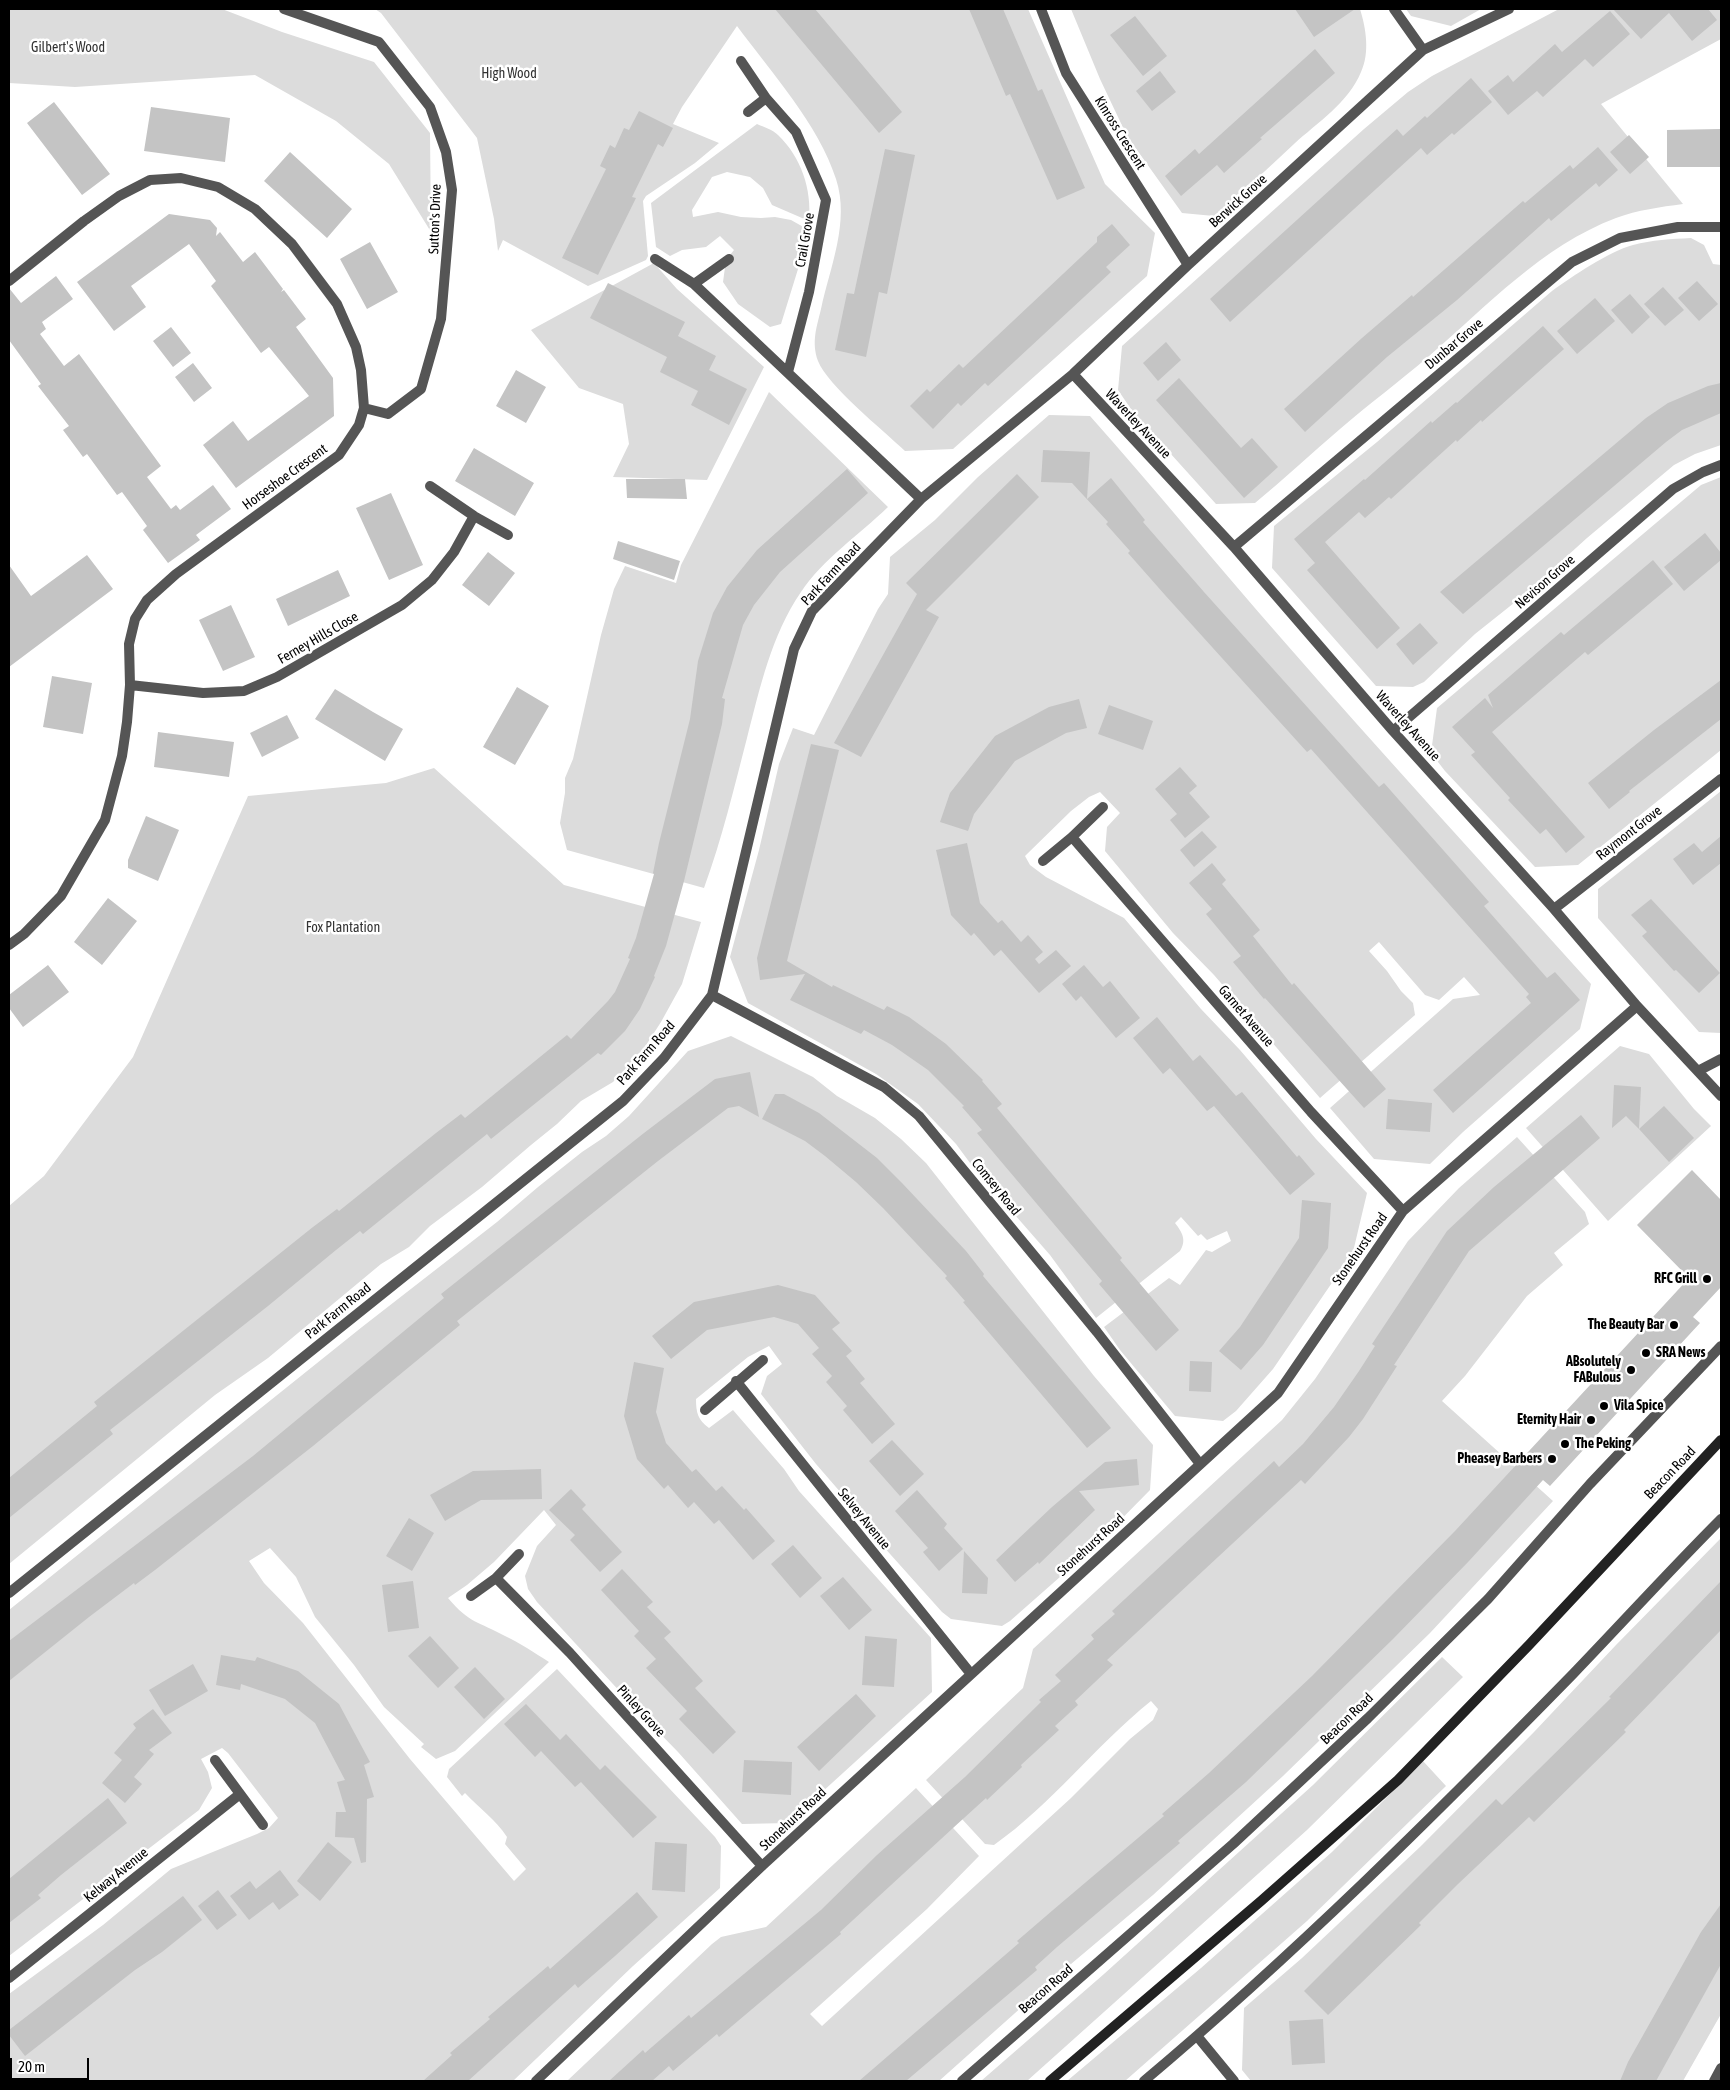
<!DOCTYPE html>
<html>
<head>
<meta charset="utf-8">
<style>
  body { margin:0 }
  #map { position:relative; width:1730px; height:2090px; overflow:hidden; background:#fff; font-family:"Asap Condensed",sans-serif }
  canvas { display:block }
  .frame { position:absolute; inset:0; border:10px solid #000; pointer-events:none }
  .scale { position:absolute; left:10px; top:2058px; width:79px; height:22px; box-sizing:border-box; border:2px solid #000; border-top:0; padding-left:6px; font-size:15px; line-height:18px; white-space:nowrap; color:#000; -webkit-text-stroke:4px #fff; paint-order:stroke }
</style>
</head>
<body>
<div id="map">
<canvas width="1730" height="2090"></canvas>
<div class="frame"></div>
<div class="scale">20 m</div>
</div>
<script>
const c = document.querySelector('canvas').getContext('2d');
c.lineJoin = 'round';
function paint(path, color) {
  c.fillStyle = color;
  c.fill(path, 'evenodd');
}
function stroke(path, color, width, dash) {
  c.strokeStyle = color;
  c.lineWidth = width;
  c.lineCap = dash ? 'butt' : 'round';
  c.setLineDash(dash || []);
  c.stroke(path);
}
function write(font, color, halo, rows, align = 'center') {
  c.font = font + ' "Asap Condensed",sans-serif';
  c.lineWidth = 5;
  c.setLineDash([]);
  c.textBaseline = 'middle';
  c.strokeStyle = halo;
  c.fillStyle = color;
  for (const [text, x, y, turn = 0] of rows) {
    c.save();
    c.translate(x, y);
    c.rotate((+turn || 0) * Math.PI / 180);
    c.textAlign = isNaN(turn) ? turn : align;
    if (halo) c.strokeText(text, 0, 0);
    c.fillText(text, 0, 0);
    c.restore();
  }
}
paint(new Path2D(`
  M9 9H222L282 32 374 62 430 133 431 232 389 164 336 121 255 75 75 87 9 83Z
  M375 9H1028L1105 184 1155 233 1147 276 953 449 905 451C883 430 828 386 818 361 811 342 817 326 821 309 830 267 850 222 836 179 819 125 771 72 737 26L682 107 673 124 719 143 695 163 646 196 643 201 648 256 646 260 588 286 503 240 498 251 494 219 477 138 381 13Z
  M1071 9H1360C1366 28 1370 53 1361 72 1349 102 1317 123 1294 144 1268 168 1242 193 1214 216L1182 213 1127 136 1100 79Z
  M1406 9H1481L1451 26 1411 16Z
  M1559 9H1721V39L1601 104 1683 204C1660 207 1638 210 1616 218 1542 246 1487 306 1428 357 1400 381 1369 404 1340 429 1312 453 1284 479 1255 503L1216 504 1133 412 1118 390 1122 346 1364 129 1408 92 1432 76Z
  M757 124C764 127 773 130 778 135 801 157 812 189 809 221L772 205 763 188 750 177 727 172 712 177 692 210 693 217 718 212 741 217 761 218 775 217 791 220 807 229V240L781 324 770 327 738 304 723 282 726 260 734 250 720 236 706 247 682 250 670 256 656 247 651 203Z
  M1691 238 1704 245 1713 264 1721 265V445L1695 454 1674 465 1587 538 1524 595 1475 634 1424 682 1413 687 1376 686 1272 568 1274 526 1377 442 1552 291C1573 276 1608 252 1633 245 1652 240 1671 239 1691 238Z
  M654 263 677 289 764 367 707 480 613 477 629 444 623 404 579 388 531 330Z
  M769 392 888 507C859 535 823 559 801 592 771 636 760 688 747 738 734 788 722 839 704 888L567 850 560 823 565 793V778L573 759 601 635 614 589 625 566 676 583 681 565Z
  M1049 415 1090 416C1155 489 1217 565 1281 638 1383 755 1488 869 1591 984L1580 1029 1463 1132 1430 1164 1374 1159 1330 1108 1453 999 1480 995 1464 977 1439 1000 1425 995 1379 942 1369 951 1387 971 1401 991 1413 1003 1415 1015 1320 1098 1214 975 1173 933 1105 851 1107 827 1120 813 1100 792 1089 797 1071 811 1025 856 1030 865 1046 877 1124 918 1201 1009 1240 1050 1316 1139 1367 1193 1353 1252 1273 1369 1236 1411 1223 1421 1175 1416 1120 1350 1104 1327 1169 1278 1180 1285 1206 1250 1212 1252 1231 1241 1227 1231 1207 1240 1201 1234 1198 1236 1181 1217 1175 1223C1182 1232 1187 1240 1180 1251L1096 1318 1050 1255 973 1167 956 1144 918 1104 876 1074 748 1003 730 957 759 850 779 764 793 728 814 735 878 609 888 594 890 557 935 520 978 477Z
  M1721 477V750L1578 865 1535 867 1445 771 1431 753 1437 708 1701 485Z
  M434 768 564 885 701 922 682 984 661 1022 641 1053 613 1082 581 1101 557 1124 531 1145 482 1187 430 1226 409 1247 381 1264 268 1358 215 1395 9 1564V1206L44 1176 133 1057 248 796 386 783Z
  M1721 791V1033L1699 1032 1598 918V889Z
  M731 1036 813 1077 837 1096 875 1118 901 1139 926 1163 1094 1376 1153 1445 1150 1490 1094 1547 1010 1621 1002 1626 951 1619 942 1612 882 1545 868 1524 816 1464 761 1394 767 1376 782 1364 769 1346 748 1357 696 1399C696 1413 698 1420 709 1428L733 1410 784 1469 799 1491 931 1638 932 1692 788 1823 742 1824 678 1752 637 1710 537 1602 528 1589 525 1576 537 1546 556 1525 544 1510 494 1562 467 1585 448 1598C470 1624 478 1621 505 1636 520 1643 535 1653 549 1662L455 1751 436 1759 421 1747 424 1744 384 1707 354 1665 315 1617 296 1577 270 1548 249 1561 264 1583 303 1623 410 1759 514 1881 526 1869 505 1844 507 1837C496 1820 479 1808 465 1793L462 1796 447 1777 449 1769 557 1669 715 1837 721 1846 720 1888 633 1966 513 2081H9V1994L103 1925 171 1869 257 1834 269 1828 278 1818 228 1753 222 1748 201 1759 208 1772 212 1788 199 1810 9 1956V1610L362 1327 497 1222 538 1187 582 1152 606 1136 629 1116 688 1051Z
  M1620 1046 1649 1054 1694 1109 1711 1126 1608 1221 1526 1128Z
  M1517 1137 1585 1212 1589 1224 1554 1253 1563 1265 1527 1296 1465 1376 1442 1401 1553 1501 1430 1633 1283 1776 1153 1895 1052 1980 939 2081H567L712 1944 721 1937 766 1927 916 1788 979 1856 927 1909 810 2014 822 2026 1071 1798 1130 1739 1153 1720 1158 1709 1151 1701C1095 1746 1052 1804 994 1845L985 1844 926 1780 1023 1688 1033 1649 1282 1420 1315 1379 1408 1241 1459 1188Z
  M1721 1538V2014L1683 2081H1251L1242 2070 1244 2008 1302 1958 1421 1846 1534 1732 1616 1645Z
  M1442 1657 1463 1677 1307 1830 1027 2081H981L1104 1974 1313 1785Z
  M1423 1761 1446 1786 1307 1921 1125 2081H1067L1201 1968 1332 1852Z`), '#dcdcdc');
paint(new Path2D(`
  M775 9H815L902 112 879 133Z
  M969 9H1003L1038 91 1042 89 1085 188 1057 200 1010 94 1006 96Z
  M1295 9H1355L1314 37Z
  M1613 9H1708L1717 20 1692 41 1669 13 1641 39Z
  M1610 11 1630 34 1593 67 1585 59 1543 97 1537 91 1508 115 1488 91 1508 75 1513 82 1555 44 1562 52Z
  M1135 16 1167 56 1143 76 1110 35Z
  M1315 49 1335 73 1260 138 1262 139 1224 173 1217 165 1181 196 1165 176 1195 149 1199 154Z
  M1160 71 1176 92 1152 111 1136 91Z
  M1471 78 1492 102 1454 135 1452 133 1427 155 1421 148 1230 322 1210 299 1397 129 1403 136 1425 116 1427 118Z
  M54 102 110 174 82 195 27 123Z
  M151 107 230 118 225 162 144 151Z
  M639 111 673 128 663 147 658 144 632 197 636 198 598 275 562 258 606 169 600 166 610 145 615 148 624 128 629 130Z
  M1721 129V167H1667V130Z
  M1629 135 1649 157 1630 174 1610 152Z
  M1598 147 1618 170 1599 187 1596 183 1551 221 1549 218 1457 300 1387 357 1305 432 1284 409 1362 338 1412 295 1413 297 1523 201 1525 203 1570 165 1573 169Z
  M885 149 915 155 887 294 879 292 866 357 835 350 847 293 854 294Z
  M290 152 352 209 327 238 264 181Z
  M169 214 210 220 217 228 216 236 220 232 243 262 255 252 283 289 281 292 284 290 306 319 296 327 333 378 334 416 236 488 203 445 233 421 248 441 309 396 269 347 261 353 211 286 216 281 189 244 131 286 146 307 114 331 77 282Z
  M1112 224 1130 245 1106 267 1111 272 988 386 985 383 961 406 958 403 933 429 910 406 927 389 930 392 959 364 963 368 1097 242V237Z
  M370 242 398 292 367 309 340 259Z
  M56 276 73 299 42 322 46 329 40 334 64 366 79 354 161 466 147 477 171 509 176 505 180 510 213 485 231 509 196 535 200 540 168 563 143 530 147 526 122 492 117 495 87 454 83 457 63 430 69 426 38 386 41 384 9 340V288L21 303Z
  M1697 281 1718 304 1699 321 1678 298Z
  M608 283 685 322 678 336 716 356 709 370 747 389 729 425 691 405 698 391 660 372 667 357 590 318Z
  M1663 287 1684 310 1665 326 1644 304Z
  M1630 294 1650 317 1632 334 1611 310Z
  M1595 298 1615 321 1577 354 1557 331Z
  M1543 326 1564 349 1482 422 1481 420 1457 442 1456 440 1391 499 1389 497 1365 518 1359 512 1325 542 1400 628 1377 649 1307 570 1315 563 1294 539 1364 479 1365 480 1431 421 1432 423 1456 402 1457 403Z
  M171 327 191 353 173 367 153 341Z
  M1166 342 1181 360 1158 381 1143 363Z
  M193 363 212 388 194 402 175 377Z
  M516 370 546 387 526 423 496 406Z
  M1179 378 1241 448 1252 438 1278 467 1244 498 1156 400Z
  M1721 383V413L1682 430 1666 442 1463 614 1440 592 1646 418 1668 403 1708 386Z
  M474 448 534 483 515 516 455 481Z
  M1043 450 1090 452 1087 499 1111 478 1145 520 1143 522 1204 592 1379 787 1384 783 1489 902 1484 906 1547 978 1555 972 1580 1000 1453 1113 1433 1090 1531 1003 1526 997 1529 994 1311 749 1307 752 1165 595 1128 553 1130 551 1106 524 1108 522 1072 483 1041 482Z
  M847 469 868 493 780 572 754 605 743 625 722 698 725 699 722 724 684 881 666 946 654 976 655 977 640 1009 625 1031 601 1055 598 1053 491 1139 487 1134 363 1234 360 1231 336 1250 268 1306 142 1405 110 1430 113 1434 9 1518V1478L97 1406 94 1402 313 1227 337 1209 339 1211 436 1133 461 1114 465 1118 567 1035 571 1039 608 1001 615 992 630 959 628 958 636 938 654 874 653 873 659 843 690 719 698 661 713 613 727 587 757 550Z
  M1017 474 1039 497 926 610 939 617 861 757 834 743 917 594 906 583Z
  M626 479H685L687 499 627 498Z
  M391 493 423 565 389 580 356 508Z
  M1705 533 1721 553V560L1684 591 1664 567Z
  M618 541 680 561 674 580 613 559Z
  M488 552 515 573 489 606 462 585Z
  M87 555 113 589 9 667V565L31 596Z
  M1653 560 1673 584 1588 655 1585 652 1492 732 1585 837 1566 853 1546 829 1540 834 1508 800 1510 798 1471 755 1475 752 1452 727 1485 698 1493 708 1488 695 1561 632 1564 635Z
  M338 570 350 596 288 626 276 599Z
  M231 605 255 657 223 671 199 620Z
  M1420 623 1438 643 1413 665 1396 644Z
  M52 676 92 683 83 734 43 727Z
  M1721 680V719L1629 791 1630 792 1609 809 1588 783 1654 730Z
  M517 687 549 706 515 765 483 747Z
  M335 689 373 712 403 729 385 761 315 719Z
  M1079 699 1087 728 1066 733 1015 761 974 814 968 831 940 822 950 793 995 736 1049 707Z
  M1109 705 1153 721 1143 750 1098 734Z
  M287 715 299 738 262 757 250 733Z
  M158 732 234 742 229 777 154 767Z
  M811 744 839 750 787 961 832 987 833 985 884 1010 887 1006 909 1017 946 1044 983 1080 982 1081 1002 1104 997 1108 1122 1258 1120 1260 1179 1330 1156 1351 1099 1284 1102 1281 977 1133 982 1130 962 1107 964 1106 928 1070 892 1045 864 1030 861 1034 790 1000 805 974 760 980 757 958Z
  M1180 767 1197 786 1189 793 1210 817 1185 838 1170 820 1177 814 1155 789Z
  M146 816 179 830 158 881 128 868V860Z
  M1202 831 1217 847 1194 867 1180 850Z
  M1721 836V863L1693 885 1673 859 1694 843 1702 852Z
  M967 843 980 903 998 923 1002 920 1021 942 1028 935 1043 952 1035 959 1039 964 1056 950 1071 966 1039 993 1001 950 994 956 974 933 971 936 951 915 936 850Z
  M1212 863 1226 880 1222 884 1260 930 1253 936 1292 985 1294 983 1386 1089 1364 1108 1265 998 1264 999 1233 962 1241 956 1206 914 1212 909 1189 883Z
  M108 898 137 921 102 965 74 942Z
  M1651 899 1720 973 1699 993 1676 970 1674 971 1642 936 1647 932 1631 915Z
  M48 965 69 992 23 1027 9 1008V995Z
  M1084 965 1103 987 1110 981 1140 1018 1116 1038 1081 996 1076 1001 1062 984Z
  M1157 1017 1193 1061 1200 1055 1236 1096 1242 1092 1297 1157 1299 1155 1315 1174 1290 1195 1214 1106 1207 1111 1170 1068 1163 1074 1133 1038Z
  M750 1072 759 1117 739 1106 728 1108 658 1161 457 1321 460 1325 313 1446 155 1570 135 1585 134 1583 89 1617 9 1681V1641L253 1456 444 1298 441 1294 644 1133 715 1079Z
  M1614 1085 1641 1087 1639 1129 1626 1116 1612 1128Z
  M775 1094H784L819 1113 877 1158 902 1183 966 1251 984 1274 983 1276 1111 1428 1087 1448 963 1302 965 1301 945 1278 947 1276 883 1208 856 1182 825 1156 805 1141 762 1119Z
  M1388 1099 1432 1103 1430 1132 1386 1129Z
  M1664 1106 1694 1138 1669 1162 1639 1129Z
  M1581 1115 1600 1138 1469 1251 1394 1365 1397 1366 1363 1419 1349 1437 1305 1484 1301 1480 1107 1660 1113 1665 1075 1701 1078 1705 1055 1726 1059 1730 1021 1765 1022 1767 987 1800 986 1798 953 1828 840 1932 841 1934 719 2037 717 2034 673 2071 669 2066 652 2081H609L643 2050 645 2053 689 2015 691 2018 821 1910 877 1855 965 1777 1041 1702 1039 1700 1061 1681 1055 1675 1094 1639 1091 1635 1115 1614 1112 1611 1274 1461 1279 1467 1303 1444 1334 1407 1359 1371 1375 1346 1372 1344 1447 1231 1494 1187Z
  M1692 1170 1721 1200V1287L1693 1317 1700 1323 1550 1486 1543 1480 1469 1561 1393 1639 1246 1782 1178 1841 1180 1843 1057 1947 1035 1967 1037 1970 906 2081H859L1019 1943 1017 1941 1053 1910 1164 1816 1162 1814 1209 1773 1312 1676 1455 1531 1689 1278 1637 1225Z
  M1302 1200 1331 1203 1328 1248 1263 1345 1241 1370 1219 1351 1240 1327 1299 1238Z
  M778 1285 815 1295 840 1323 832 1329 852 1351 846 1356 865 1379 860 1383 895 1424 872 1444 843 1410 847 1406 826 1382 832 1376 812 1354 819 1348 798 1324 774 1317 707 1330 671 1359 652 1336 694 1302Z
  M1190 1361 1212 1362 1211 1392 1189 1391Z
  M634 1362 664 1368 656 1412 666 1443 692 1472 696 1469 716 1491 722 1486 744 1510 746 1508 775 1541 753 1560 719 1520 714 1524 694 1502 688 1508 668 1485 664 1489 637 1459 624 1416Z
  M892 1440 924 1474 900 1496 869 1461Z
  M1137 1459 1139 1485 1079 1491 1095 1510 1039 1564 1038 1562 1015 1582 996 1560 1052 1507 1105 1462Z
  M541 1469 542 1499 481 1500 445 1521 430 1495 473 1471Z
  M571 1489 586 1505 582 1509 622 1552 600 1572 570 1540 575 1535 549 1510Z
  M917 1490 947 1524 944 1528 963 1549 939 1571 923 1552 928 1548 895 1511Z
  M409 1518 434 1533 412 1571 386 1556Z
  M793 1545 822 1578 800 1598 771 1564Z
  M964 1551 988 1578 987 1594 962 1593Z
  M622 1569 653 1602 647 1607 671 1632 664 1638 703 1681 695 1688 736 1732 713 1754 679 1719 687 1711 646 1668 656 1659 634 1636 639 1631 601 1590Z
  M843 1577 872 1610 849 1630 820 1596Z
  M413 1581 419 1628 388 1632 382 1585Z
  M1721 1581V1630L1624 1730 1626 1732 1534 1822 1529 1817 1458 1884 1419 1923 1421 1925 1328 2015 1304 1991 1496 1799 1502 1805 1539 1769 1611 1698 1609 1697Z
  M430 1636 459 1668 438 1688 408 1656Z
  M865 1636 897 1639 894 1687 862 1685Z
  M221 1655 255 1661 257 1657 298 1671 339 1704 370 1762 364 1765 374 1797 367 1799 366 1862 361 1863 354 1838 335 1837 336 1812H346L337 1782 345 1780 315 1723 285 1699 241 1684 240 1690 216 1685Z
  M193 1664 208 1691 165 1716 149 1690Z
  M475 1667 505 1699 484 1719 454 1687Z
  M856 1694 876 1716 819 1771 797 1747Z
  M526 1704 560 1740 566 1734 600 1770 605 1765 657 1817 633 1838 581 1782 575 1787 541 1751 535 1757 504 1724Z
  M153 1709 172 1733 149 1750 154 1754 134 1777 142 1784 125 1803 102 1783 122 1760 114 1753 136 1728 133 1724Z
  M744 1760 792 1762 791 1795 742 1792Z
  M108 1798 127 1823 61 1875 38 1895 41 1898 9 1923V1879Z
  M328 1842 352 1862 320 1901 297 1881Z
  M655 1842 687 1844 685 1892 652 1890Z
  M280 1870 299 1895 279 1910 273 1902 249 1920 230 1896 250 1881 256 1889Z
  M218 1890 237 1915 217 1930 198 1906Z
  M637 1892 658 1917 615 1956 578 1988 575 1984 468 2081H423L452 2055 450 2053 490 2019 488 2017 548 1966 550 1969Z
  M183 1896 202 1920 162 1952 135 1970 25 2056 9 2035V2030Z
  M1721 1904V1964L1656 2081H1620L1628 2062 1701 1932Z
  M1323 2019 1325 2063 1292 2065 1289 2021Z`), '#c4c4c4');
stroke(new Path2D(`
  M284 9 379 42 430 107 446 152 452 190 441 319 421 389 388 414 364 408
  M1041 9 1066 73 1188 265
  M1394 9 1423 50
  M741 61 766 98 796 132 826 200 809 292 788 372
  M748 112 766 98
  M655 259 694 284 921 499
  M9 281 84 221 119 196 150 180 181 178 218 187 255 209 292 244 337 304 356 347 361 370 364 408 359 425 339 455 176 574 147 600 135 619 129 644 130 685 127 722 122 756 105 820 61 896 24 934 9 945
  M694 284 729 259
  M1073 374 1234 547 1393 731 1554 909 1637 1006 1721 1096
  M430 486 474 516 508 535
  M1234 547 1572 262 1620 238 1678 227H1721
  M130 685 203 693 244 691 277 677 402 605 432 580 454 552 474 516
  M1393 731 1673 489 1703 472 1721 465
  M1072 837 1311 1112 1403 1211
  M1043 861 1072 837 1103 807
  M1554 909 1721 779
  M712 995 884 1087 919 1116 1097 1332 1200 1464
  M1698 1071 1721 1059
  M736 1381 971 1674
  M705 1410 763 1360
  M496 1578 570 1653 762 1866
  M9 1593 623 1101 664 1058 712 995 794 649 812 611 921 499 1073 374 1188 265 1423 50 1509 9
  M471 1596 496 1578 519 1554
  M215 1760 263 1825
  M9 1978 240 1794
  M1197 2036 1234 2081
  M536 2081 762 1866 1278 1393 1403 1211 1637 1006
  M962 2081 1233 1844 1368 1718 1488 1599 1590 1484 1721 1346
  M1144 2081C1295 1954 1435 1815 1573 1674 1623 1622 1671 1569 1721 1519
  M1714 2081 1721 2068`), '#555', 10);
stroke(new Path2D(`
  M1050 2081 1261 1901 1398 1780 1529 1645 1721 1440`), '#222', 10);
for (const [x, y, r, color] of [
  [1707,1279,5,"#000"],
  [1674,1325,5,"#000"],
  [1646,1353,5,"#000"],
  [1631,1370,5,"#000"],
  [1604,1406,5,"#000"],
  [1591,1420,5,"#000"],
  [1565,1444,5,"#000"],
  [1552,1459,5,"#000"]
]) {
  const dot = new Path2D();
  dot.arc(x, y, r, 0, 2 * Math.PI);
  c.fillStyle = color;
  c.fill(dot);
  stroke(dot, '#fff', 2);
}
write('14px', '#333', '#fff', [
  ["Gilbert's Wood",68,48],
  ["High Wood",509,74],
  ["Fox Plantation",343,928]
]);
write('14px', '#000', '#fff', [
  ["Kinross Crescent",1120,133,58],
  ["Berwick Grove",1238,201,-42],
  ["Sutton's Drive",435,219,-88],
  ["Crail Grove",805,240,-80],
  ["Dunbar Grove",1454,344,-40],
  ["Waverley Avenue",1138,424,47],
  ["Horseshoe Crescent",285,477,-36],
  ["Park Farm Road",831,574,-47],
  ["Nevison Grove",1545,582,-41],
  ["Ferney Hills Close",318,638,-30],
  ["Waverley Avenue",1408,726,48],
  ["Raymont Grove",1629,833,-38],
  ["Garnet Avenue",1246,1016,49],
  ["Park Farm Road",646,1053,-49],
  ["Comsey Road",996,1187,51],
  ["Stonehurst Road",1360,1249,-55],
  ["Park Farm Road",338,1311,-39],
  ["Beacon Road",1670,1473,-46],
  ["Selvey Avenue",864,1519,51],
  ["Stonehurst Road",1091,1545,-42],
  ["Pinley Grove",641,1711,48],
  ["Beacon Road",1347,1719,-44],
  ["Stonehurst Road",793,1819,-43],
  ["Kelway Avenue",116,1875,-39],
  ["Beacon Road",1046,1989,-41]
]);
write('bold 14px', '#000', '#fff', [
  ["RFC Grill",1697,1279],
  ["The Beauty Bar",1664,1325],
  ["SRA News",1656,1353,"left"],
  ["ABsolutely",1621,1362],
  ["FABulous",1621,1378],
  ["Vila Spice",1614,1406,"left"],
  ["Eternity Hair",1581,1420],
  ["The Peking",1575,1444,"left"],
  ["Pheasey Barbers",1542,1459]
], 'right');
</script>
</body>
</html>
